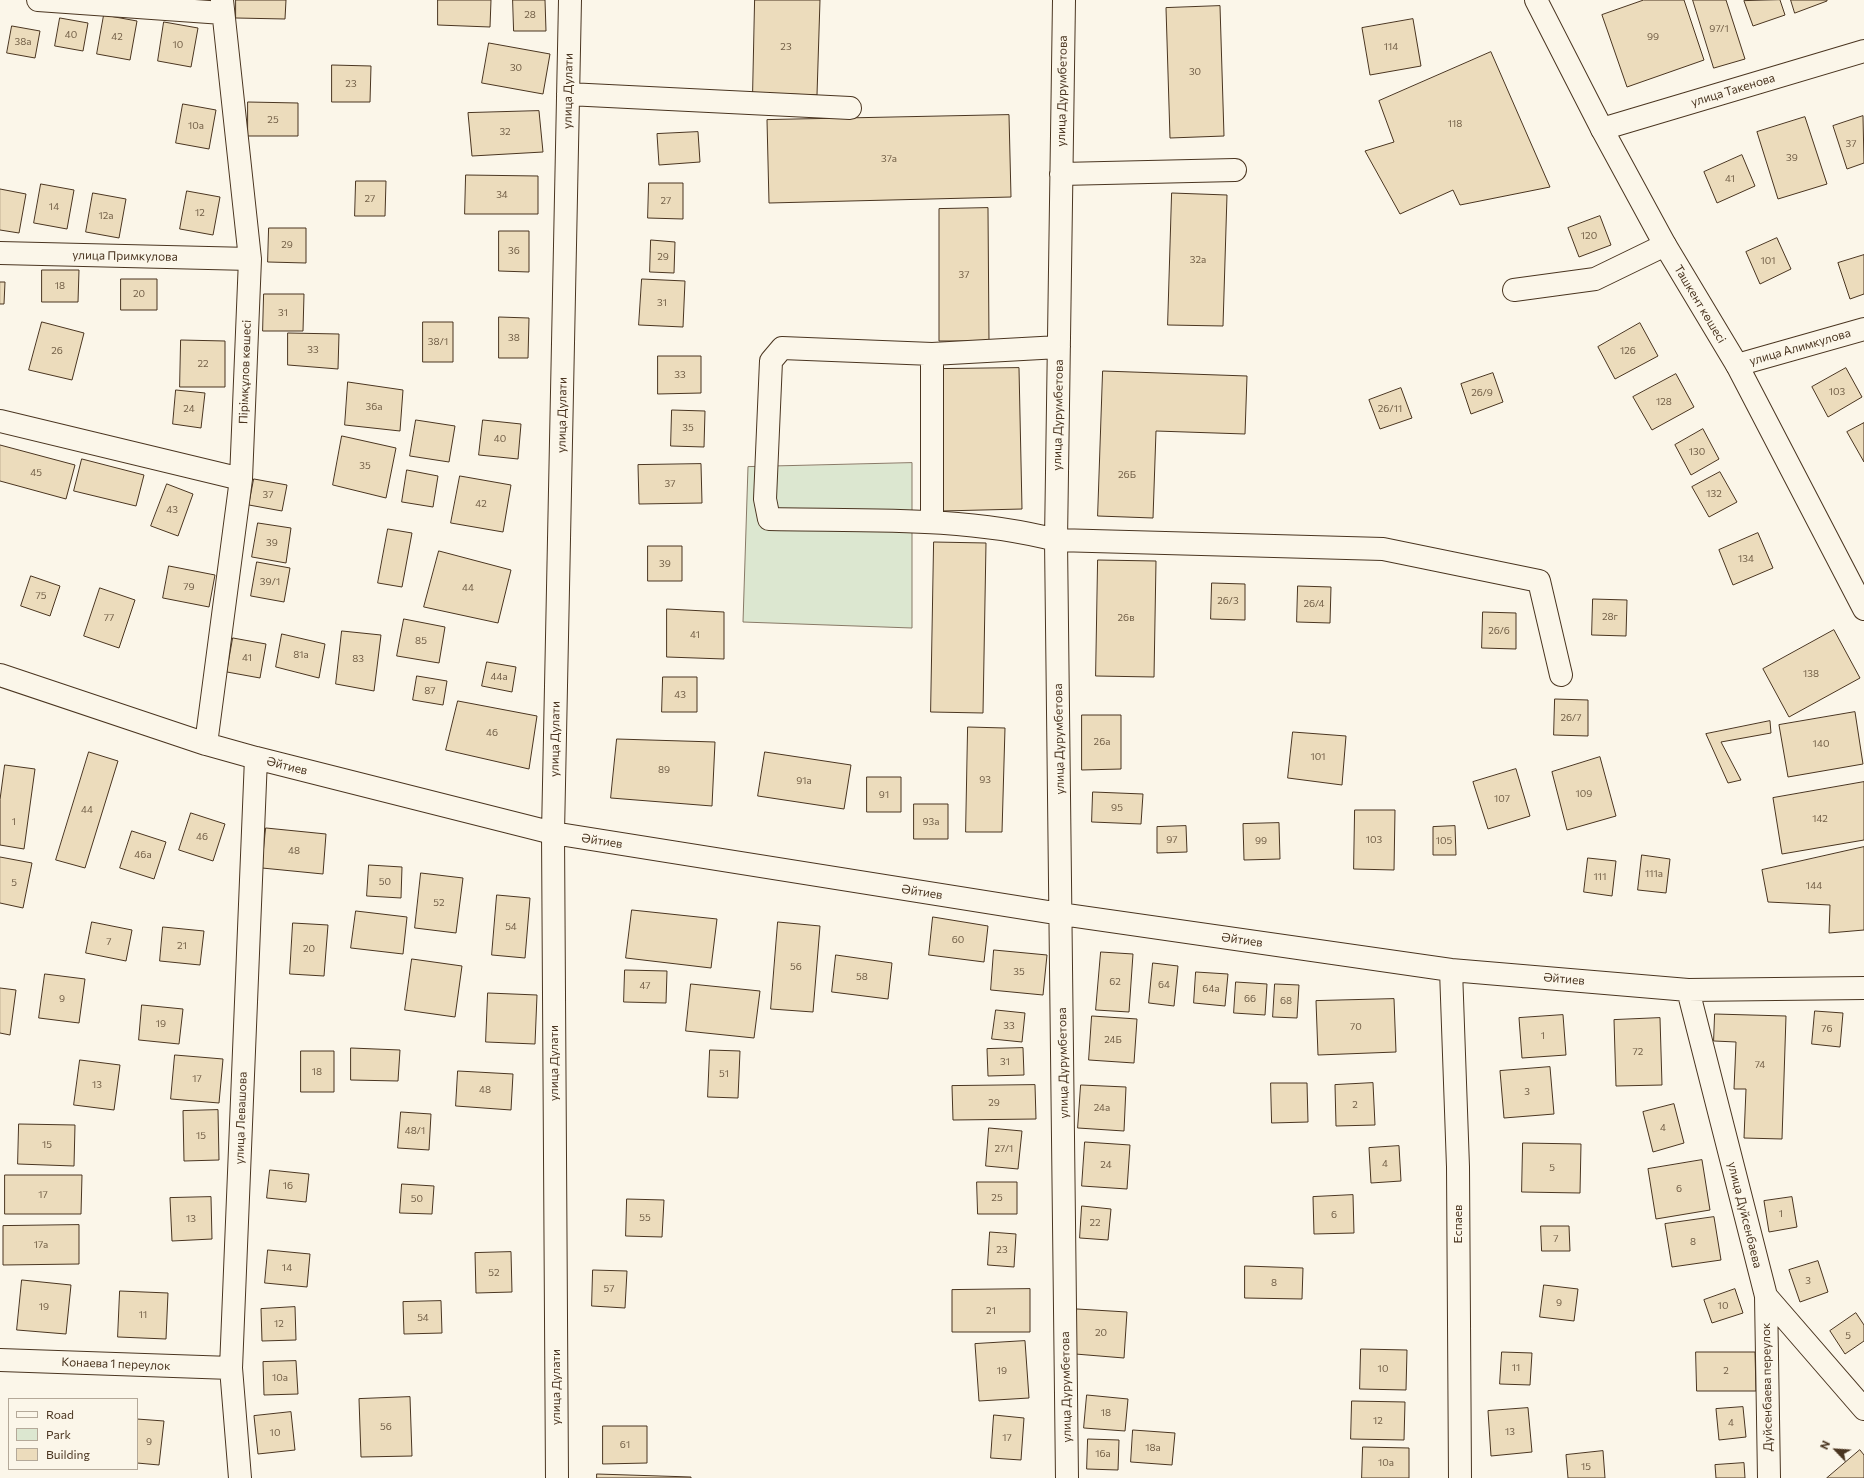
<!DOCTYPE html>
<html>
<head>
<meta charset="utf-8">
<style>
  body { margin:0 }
  #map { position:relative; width:1864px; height:1478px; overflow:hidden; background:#fbf6e9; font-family:Commissioner,sans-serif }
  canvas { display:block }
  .legend { position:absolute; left:8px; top:1398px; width:130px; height:72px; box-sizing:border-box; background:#fbf6e9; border:1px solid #b4a999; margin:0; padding:5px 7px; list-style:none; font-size:12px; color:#4a3520 }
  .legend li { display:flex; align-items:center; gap:8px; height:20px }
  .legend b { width:20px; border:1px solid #b4a999 }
  .north { position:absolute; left:1816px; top:1430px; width:40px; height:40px; -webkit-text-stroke:3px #fbf6e9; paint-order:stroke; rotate:295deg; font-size:11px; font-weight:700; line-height:16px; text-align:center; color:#4a3520 }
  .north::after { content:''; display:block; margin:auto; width:14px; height:18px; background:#4a3520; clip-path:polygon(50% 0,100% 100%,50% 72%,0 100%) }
</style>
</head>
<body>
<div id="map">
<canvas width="1864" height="1478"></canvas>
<ul class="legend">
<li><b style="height:5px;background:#fbf6e9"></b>Road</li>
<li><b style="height:11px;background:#dce7d0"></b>Park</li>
<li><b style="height:11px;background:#ecdcbc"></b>Building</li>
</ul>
<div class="north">N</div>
</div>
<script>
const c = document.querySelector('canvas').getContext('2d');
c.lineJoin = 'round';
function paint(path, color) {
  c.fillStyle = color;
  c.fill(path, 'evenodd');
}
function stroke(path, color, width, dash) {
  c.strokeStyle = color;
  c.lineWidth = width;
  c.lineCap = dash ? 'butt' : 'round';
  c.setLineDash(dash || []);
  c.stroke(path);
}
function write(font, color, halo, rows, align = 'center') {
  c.font = font + ' Commissioner,sans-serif';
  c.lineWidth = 3;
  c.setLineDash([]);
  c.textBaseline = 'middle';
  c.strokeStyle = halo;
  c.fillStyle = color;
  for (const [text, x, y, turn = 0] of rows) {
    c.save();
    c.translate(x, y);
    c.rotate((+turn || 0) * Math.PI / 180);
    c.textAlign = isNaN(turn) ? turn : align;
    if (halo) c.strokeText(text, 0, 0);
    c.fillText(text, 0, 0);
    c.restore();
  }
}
const green = new Path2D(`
  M912 463V628L743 622 748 467Z`);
paint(green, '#dce7d0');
stroke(green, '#887966', 1);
const building = new Path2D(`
  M236 0H286L285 19 236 18Z
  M438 0H491L490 27 438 25Z
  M513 0H545L546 31H514Z
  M755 0H820L817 95 753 93Z
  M1644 0H1684L1704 60 1627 87 1602 15Z
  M1693 0H1726L1745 59 1714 68Z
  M1780 0 1785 15 1753 26 1744 1Z
  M1791 0H1827V1L1795 13Z
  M1220 6 1224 136 1170 138 1166 8Z
  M104 15 137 21 130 60 97 54Z
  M60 18 88 23 83 51 55 46Z
  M1413 19 1421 66 1370 75 1362 28Z
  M164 22 198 28 191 67 158 61Z
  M12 26 40 31 35 58 7 53Z
  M489 43 550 54 543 94 482 83Z
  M1491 52 1550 187 1460 205 1453 190 1400 214 1365 151 1394 142 1379 101Z
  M332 65 371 66 370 102H332Z
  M248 102 298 103V136H248Z
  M183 104 216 110 209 149 176 143Z
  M539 111 543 152 472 156 468 113Z
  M1009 115 1011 197 769 203 767 120Z
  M1863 116 1864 163 1847 169 1833 126Z
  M1805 117 1827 184 1778 199 1757 132Z
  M698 132 700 162 659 165 657 134Z
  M1742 155 1755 186 1717 203 1704 172Z
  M466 175 538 176V214H465Z
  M356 181H386L385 216H355Z
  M649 183H683V219L648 218Z
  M41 184 74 190 67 229 34 223Z
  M0 189 26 194 19 233 0 230Z
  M187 191 220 197 213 235 180 229Z
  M93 193 126 199 119 238 86 232Z
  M1172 193 1227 195 1223 326 1168 325Z
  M988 208 989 341H939V209Z
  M1600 216 1611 245 1579 257 1568 228Z
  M269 228H306V263L268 262Z
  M499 231H529V272L499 271Z
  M1777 238 1791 269 1760 284 1746 252Z
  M651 240 675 242 674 273 650 272Z
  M1864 255V294L1850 299 1838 263Z
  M42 270H79L78 302H42Z
  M121 279H157V310H121Z
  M642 279 685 281 683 327 639 325Z
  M0 282H5L4 304H0Z
  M264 294H304L303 331H263Z
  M499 317 529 318 528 358H499Z
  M42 322 84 333 72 380 29 370Z
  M423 322H453V362H423Z
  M1640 323 1658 356 1615 379 1598 347Z
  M288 333 339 334 338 369 288 365Z
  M181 340 225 341V387H180Z
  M658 356H701V393L658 394Z
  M1019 368 1022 509 942 511 940 369Z
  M1846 368 1862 397 1828 417 1812 387Z
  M1103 371 1247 376 1245 434 1156 431 1153 518 1098 516Z
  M1493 373 1503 402 1471 414 1461 384Z
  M1676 374 1694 407 1652 430 1633 397Z
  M348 382 403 390 400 431 345 425Z
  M1401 388 1412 418 1380 429 1369 400Z
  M176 390 205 393 201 428 173 424Z
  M672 410 705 411 704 447 671 446Z
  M416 420 455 426 449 462 410 456Z
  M483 420 521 424 518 459 479 455Z
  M1864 423V462L1847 432Z
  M1703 429 1719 459 1691 475 1675 445Z
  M342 436 396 448 386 498 333 485Z
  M0 445 75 465 66 499 0 481Z
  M82 459 144 475 136 506 74 491Z
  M701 464 702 503 639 504 638 465Z
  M407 470 438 476 433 507 402 502Z
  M1720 472 1737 502 1709 517 1692 487Z
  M460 476 511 485 503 532 451 523Z
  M254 479 287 485 282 511 249 505Z
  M167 484 193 494 178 536 151 526Z
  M258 523 291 528 286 563 252 557Z
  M388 529 412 533 402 587 378 583Z
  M1758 533 1773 568 1733 585 1719 550Z
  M934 542 986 543 983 713 931 712Z
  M648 546H682V581H648Z
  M439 551 511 570 498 623 424 607Z
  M1098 560 1156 561 1154 677 1096 676Z
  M257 562 290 568 284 602 251 596Z
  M169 566 215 575 209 607 163 598Z
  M31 576 60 586 50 616 21 606Z
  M1212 583 1245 584V620L1211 619Z
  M1298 586 1331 587 1330 623 1297 622Z
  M100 588 135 600 119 648 84 636Z
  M1593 599 1627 600 1626 636 1592 635Z
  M667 609 724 612V659L667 657Z
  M1483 612 1516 613V649L1482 648Z
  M404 619 445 627 439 663 397 656Z
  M1834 630 1860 678 1789 717 1763 669Z
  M342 631 381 635 374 691 336 684Z
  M282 634 325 644 319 678 276 667Z
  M233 638 266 644 260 678 227 672Z
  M487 662 516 667 512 692 482 686Z
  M417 676 447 681 443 705 413 700Z
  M663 677H697V712H662Z
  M1555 699 1588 700V736L1554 735Z
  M458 701 537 716 529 769 446 750Z
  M1855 712 1863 764 1788 777 1779 725Z
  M1082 715H1121V769L1082 770Z
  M1770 721 1771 733 1721 742 1741 780 1728 783 1706 734Z
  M968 727 1005 728 1002 832H966Z
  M1293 732 1346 736 1342 785 1288 778Z
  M617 739 715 742 712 806 611 798Z
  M89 752 118 761 85 868 56 860Z
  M765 752 851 765 844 809 758 796Z
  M1600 757 1616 816 1567 830 1552 772Z
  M5 765 35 769 24 849 0 845V800Z
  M1516 769 1530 816 1488 829 1473 782Z
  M867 777H901V812H867Z
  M1864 782V840L1782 854 1773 798Z
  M1093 792 1143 794 1141 824 1092 822Z
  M914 804H948V839H914Z
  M1355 810H1395L1394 870 1354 869Z
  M191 813 225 824 213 861 179 850Z
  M1279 823 1280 859 1244 860 1243 824Z
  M1186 826 1187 852 1157 853V827Z
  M1455 826 1456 855H1433V827Z
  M266 828 326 834 323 874 262 868Z
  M132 831 166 842 154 879 120 868Z
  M1864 847V930L1829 933 1830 905 1768 902 1762 870Z
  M1642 855 1670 859 1666 893 1638 890Z
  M0 857 32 863 23 908 0 903Z
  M1588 858 1616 861 1612 896 1584 892Z
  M369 865 402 867 401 898 367 896Z
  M421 873 463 878 456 933 415 928Z
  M497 895 530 898 525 958 492 955Z
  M632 910 717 919 711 968 626 958Z
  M356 911 407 917 403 954 351 948Z
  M933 917 988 926 984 962 929 955Z
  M92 922 132 930 126 961 86 953Z
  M778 922 820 926 813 1012 771 1009Z
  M293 923 328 925 324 976 290 974Z
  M163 927 204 931 200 965 160 961Z
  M994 950 1047 955 1043 995 991 990Z
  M1101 952 1133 954 1129 1012 1096 1010Z
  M836 955 892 963 888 999 832 992Z
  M412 959 462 966 455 1017 405 1010Z
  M1153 963 1178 966 1174 1006 1149 1003Z
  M625 970 667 971 666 1003 624 1002Z
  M1196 972 1228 974 1225 1006 1194 1003Z
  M45 974 85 979 79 1023 39 1018Z
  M1236 982 1267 984 1265 1015 1234 1013Z
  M691 984 760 991 754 1038 686 1031Z
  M1275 984 1299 985 1297 1018 1273 1017Z
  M0 988 16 990 10 1035 0 1033Z
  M488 993 537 995 535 1044 486 1042Z
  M1394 999 1396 1052 1318 1055 1316 1001Z
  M142 1005 183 1009 179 1044 139 1040Z
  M996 1010 1025 1013 1022 1042 992 1039Z
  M1815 1011 1843 1013 1840 1047 1812 1044Z
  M1715 1014 1786 1016 1782 1139 1744 1138 1746 1089H1734L1736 1042 1714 1041Z
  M1563 1015 1566 1055 1522 1058 1519 1018Z
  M1092 1016 1137 1019 1134 1063 1089 1060Z
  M1660 1018 1662 1085 1616 1086 1614 1020Z
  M351 1048 400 1050 398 1081 351 1080Z
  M1023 1048 1024 1075 988 1076 987 1049Z
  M710 1050 740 1051 738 1098 708 1097Z
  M301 1051H334V1092H301Z
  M175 1055 223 1059 219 1103 171 1099Z
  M80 1060 120 1065 114 1110 74 1105Z
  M1550 1067 1554 1114 1504 1118 1500 1071Z
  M458 1071 513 1074 511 1110 456 1106Z
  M1271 1083H1307L1308 1122 1272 1123Z
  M1373 1083 1375 1125 1336 1126 1335 1085Z
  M1035 1085 1036 1119 953 1120 952 1086Z
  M1081 1085 1126 1087 1124 1131 1078 1128Z
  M1674 1104 1684 1143 1653 1152 1643 1112Z
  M218 1110 219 1160 184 1161 183 1111Z
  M401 1112 431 1114 429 1150 398 1148Z
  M19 1124 75 1125 74 1166 18 1164Z
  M989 1128 1022 1131 1018 1169 986 1166Z
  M1085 1142 1130 1145 1127 1189 1082 1186Z
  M1523 1143 1581 1144 1580 1193 1522 1192Z
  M1399 1146 1401 1181 1371 1183 1369 1148Z
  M1702 1160 1710 1210 1656 1219 1648 1169Z
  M270 1170 309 1174 306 1202 267 1198Z
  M5 1175H82L81 1214H5Z
  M977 1182H1017V1214H978Z
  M402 1184 434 1186 432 1214 400 1213Z
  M1353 1195 1354 1233 1314 1234 1313 1197Z
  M211 1197 212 1239 172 1241 170 1198Z
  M1792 1197 1797 1227 1769 1232 1764 1201Z
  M627 1199 664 1200 662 1237 626 1236Z
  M1082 1206 1111 1209 1108 1240 1080 1238Z
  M1714 1217 1721 1260 1672 1267 1665 1224Z
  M79 1225V1264L3 1265V1226Z
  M1541 1226H1569L1570 1251H1542Z
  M990 1232 1016 1234 1014 1267 988 1265Z
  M268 1250 310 1254 307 1287 265 1283Z
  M511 1252 512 1292 476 1293 475 1253Z
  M1818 1261 1828 1292 1800 1302 1789 1270Z
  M1245 1266 1303 1268 1302 1299 1245 1298Z
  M593 1270 627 1271 625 1308 592 1306Z
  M22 1280 71 1285 66 1334 17 1330Z
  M1544 1285 1578 1289 1574 1321 1540 1317Z
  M1030 1289V1332H952V1290Z
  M1735 1289 1743 1313 1712 1323 1704 1300Z
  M120 1291 168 1293 166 1339 118 1337Z
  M441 1301 442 1333 404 1334 403 1302Z
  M295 1307 296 1340 262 1341 261 1309Z
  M1077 1309 1127 1312 1124 1358 1075 1354Z
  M1856 1313 1864 1325V1341L1845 1354 1830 1331Z
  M1025 1341 1029 1398 979 1401 975 1344Z
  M1361 1349 1407 1350 1406 1390 1360 1389Z
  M1502 1352 1532 1353 1530 1385 1500 1384Z
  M1696 1352H1755L1756 1391H1697Z
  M296 1361 298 1394 264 1395 263 1362Z
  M1087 1395 1128 1399 1125 1431 1084 1428Z
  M410 1397 412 1456 361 1457 359 1399Z
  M1352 1401 1405 1402 1404 1440 1351 1439Z
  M1743 1407 1746 1437 1719 1440 1716 1409Z
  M1528 1408 1532 1452 1491 1456 1488 1411Z
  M291 1412 295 1450 258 1454 254 1416Z
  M994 1415 1024 1418 1021 1460 991 1458Z
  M137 1419 164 1421 159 1465 137 1463Z
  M603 1426H647V1463L603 1464Z
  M1133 1430 1175 1433 1172 1465 1131 1462Z
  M1088 1439 1119 1440 1118 1470 1087 1469Z
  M1363 1447 1409 1448V1478H1362Z
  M1860 1450 1864 1455V1478H1827Z
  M1603 1451 1605 1478H1568L1566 1455Z
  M1744 1463 1745 1478H1716L1715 1465Z
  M597 1474 691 1477V1478H597Z`);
paint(building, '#ecdcbc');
stroke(building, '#4a3520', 1);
const minor = new Path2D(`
  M38 0 223 13
  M1064 0 1056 540 1067 1478
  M568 94 850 108
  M1602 129 1864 51
  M1061 174 1235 170
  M0 253 250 259
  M1514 290 1595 279 1665 245
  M1059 347 932 354 782 348 771 361 765 499 769 519C864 521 963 516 1056 540L1383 549 1539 581 1561 675
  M1737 365 1864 329
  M0 421 241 479
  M932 522V354
  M0 675 206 744 256 758 553 833 1061 914 1451 970 1688 990 1864 988
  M206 744 241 479 250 259 222 0
  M1451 970 1458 1167 1460 1478
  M1688 990 1766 1296 1864 1409
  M1766 1296 1769 1478
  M0 1360 231 1368
  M240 1478 231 1368 256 758
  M557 1478 553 833 570 0`);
const major = new Path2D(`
  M1536 0 1602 129 1665 245 1737 365 1864 609`);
stroke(minor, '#4a3520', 24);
stroke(major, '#4a3520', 24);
stroke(minor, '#fbf6e9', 22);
stroke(major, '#fbf6e9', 22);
write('10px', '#725f47', null, [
  ["28",530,15],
  ["97/1",1719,29],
  ["40",71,35],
  ["42",117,37],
  ["99",1653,37],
  ["38а",23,42],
  ["10",178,45],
  ["23",786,47],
  ["114",1391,47],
  ["30",516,68],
  ["30",1195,72],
  ["23",351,84],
  ["25",273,120],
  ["118",1455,124],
  ["10а",196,126],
  ["32",505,132],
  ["37",1851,144],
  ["39",1792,158],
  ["37а",889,159],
  ["41",1730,179],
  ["34",502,195],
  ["27",370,199],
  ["27",666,201],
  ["14",54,207],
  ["12",200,213],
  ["12а",106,216],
  ["120",1589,236],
  ["29",287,245],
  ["36",514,251],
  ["29",663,257],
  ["32а",1198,260],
  ["101",1768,261],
  ["37",964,275],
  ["18",60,286],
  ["20",139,294],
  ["31",662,303],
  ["31",283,313],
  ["38",514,338],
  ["38/1",438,342],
  ["33",313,350],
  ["26",57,351],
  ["126",1628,351],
  ["22",203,364],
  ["33",680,375],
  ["103",1837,392],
  ["26/9",1482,393],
  ["128",1664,402],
  ["36а",374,407],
  ["24",189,409],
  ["26/11",1390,409],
  ["35",688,428],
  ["40",500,439],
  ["130",1697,452],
  ["35",365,466],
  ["45",36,473],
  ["26Б",1127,475],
  ["37",670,484],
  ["132",1714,494],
  ["37",268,495],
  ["42",481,504],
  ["43",172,510],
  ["39",272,543],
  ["134",1746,559],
  ["39",665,564],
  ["39/1",270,582],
  ["79",189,587],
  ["44",468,588],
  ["75",41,596],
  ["26/3",1228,601],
  ["26/4",1314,604],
  ["28г",1610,617],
  ["77",109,618],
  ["26в",1126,618],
  ["26/6",1499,631],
  ["41",695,635],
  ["85",421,641],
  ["81а",301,655],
  ["41",247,658],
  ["83",358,659],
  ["138",1811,674],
  ["44а",499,677],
  ["87",430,691],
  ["43",680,695],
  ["26/7",1571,718],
  ["46",492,733],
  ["26а",1102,742],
  ["140",1821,744],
  ["101",1318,757],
  ["89",664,770],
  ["93",985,780],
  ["91а",804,781],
  ["109",1584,794],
  ["91",884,795],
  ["107",1502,799],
  ["95",1117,808],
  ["44",87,810],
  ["142",1820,819],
  ["1",14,822],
  ["93а",931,822],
  ["46",202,837],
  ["97",1172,840],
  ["103",1374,840],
  ["99",1261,841],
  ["105",1444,841],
  ["48",294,851],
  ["46а",143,855],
  ["111а",1654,874],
  ["111",1600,877],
  ["50",385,882],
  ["5",14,883],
  ["144",1814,886],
  ["52",439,903],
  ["54",511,927],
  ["60",958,940],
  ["7",109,942],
  ["21",182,946],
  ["20",309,949],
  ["56",796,967],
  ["35",1019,972],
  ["58",862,977],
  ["62",1115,982],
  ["64",1164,985],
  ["47",645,986],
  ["64а",1211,989],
  ["9",62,999],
  ["66",1250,999],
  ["68",1286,1001],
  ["19",161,1024],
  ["33",1009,1026],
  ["70",1356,1027],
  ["76",1827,1029],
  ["1",1543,1036],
  ["24Б",1113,1040],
  ["72",1638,1052],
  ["31",1005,1062],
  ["74",1760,1065],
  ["18",317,1072],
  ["51",724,1074],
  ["17",197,1079],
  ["13",97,1085],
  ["48",485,1090],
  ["3",1527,1092],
  ["29",994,1103],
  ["2",1355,1105],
  ["24а",1102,1108],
  ["4",1663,1128],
  ["48/1",415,1131],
  ["15",201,1136],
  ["15",47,1145],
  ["27/1",1004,1149],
  ["4",1385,1164],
  ["24",1106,1165],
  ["5",1552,1168],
  ["16",288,1186],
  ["6",1679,1189],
  ["17",43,1195],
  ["25",997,1198],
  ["50",417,1199],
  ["1",1781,1214],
  ["6",1334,1215],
  ["55",645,1218],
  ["13",191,1219],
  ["22",1095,1223],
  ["7",1556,1239],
  ["8",1693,1242],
  ["17а",41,1245],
  ["23",1002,1250],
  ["14",287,1268],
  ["52",494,1273],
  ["3",1808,1281],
  ["8",1274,1283],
  ["57",609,1289],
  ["9",1559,1303],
  ["10",1723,1306],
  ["19",44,1307],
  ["21",991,1311],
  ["11",143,1315],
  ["54",423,1318],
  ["12",279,1324],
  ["20",1101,1333],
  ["5",1848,1336],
  ["11",1516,1368],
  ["10",1383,1369],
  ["19",1002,1371],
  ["2",1726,1371],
  ["10а",280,1378],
  ["18",1106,1413],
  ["12",1378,1421],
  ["4",1731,1423],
  ["56",386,1427],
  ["13",1510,1432],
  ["10",275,1433],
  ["17",1007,1438],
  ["9",149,1442],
  ["61",625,1445],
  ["18а",1153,1448],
  ["16а",1103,1454],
  ["10а",1386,1463],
  ["15",1586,1467]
]);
write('12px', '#4a3520', '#fbf6e9', [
  ["улица Такенова",1733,90,-17],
  ["улица Дулати",568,91,-89],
  ["улица Дурумбетова",1062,91,-89],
  ["улица Примкулова",125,256,1],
  ["Ташкент көшесі",1700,304,59],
  ["улица Алимкулова",1800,347,-16],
  ["Пірімқұлов көшесі",245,372,-88],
  ["улица Дулати",562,415,-89],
  ["улица Дурумбетова",1058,415,-89],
  ["улица Дулати",555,739,-89],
  ["улица Дурумбетова",1059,739,-91],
  ["Әйтиев",287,766,14],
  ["Әйтиев",602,841,9],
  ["Әйтиев",922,892,9],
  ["Әйтиев",1242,940,8],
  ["Әйтиев",1564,979,5],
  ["улица Дулати",554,1063,-90],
  ["улица Дурумбетова",1063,1063,-91],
  ["улица Левашова",241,1118,-88],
  ["улица Дуйсенбаева",1745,1215,76],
  ["Еспаев",1458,1224,-90],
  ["Конаева 1 переулок",116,1364,2],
  ["улица Дулати",556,1387,-90],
  ["улица Дурумбетова",1066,1387,-91],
  ["Дуйсенбаева переулок",1767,1387,-91]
]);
</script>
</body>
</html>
